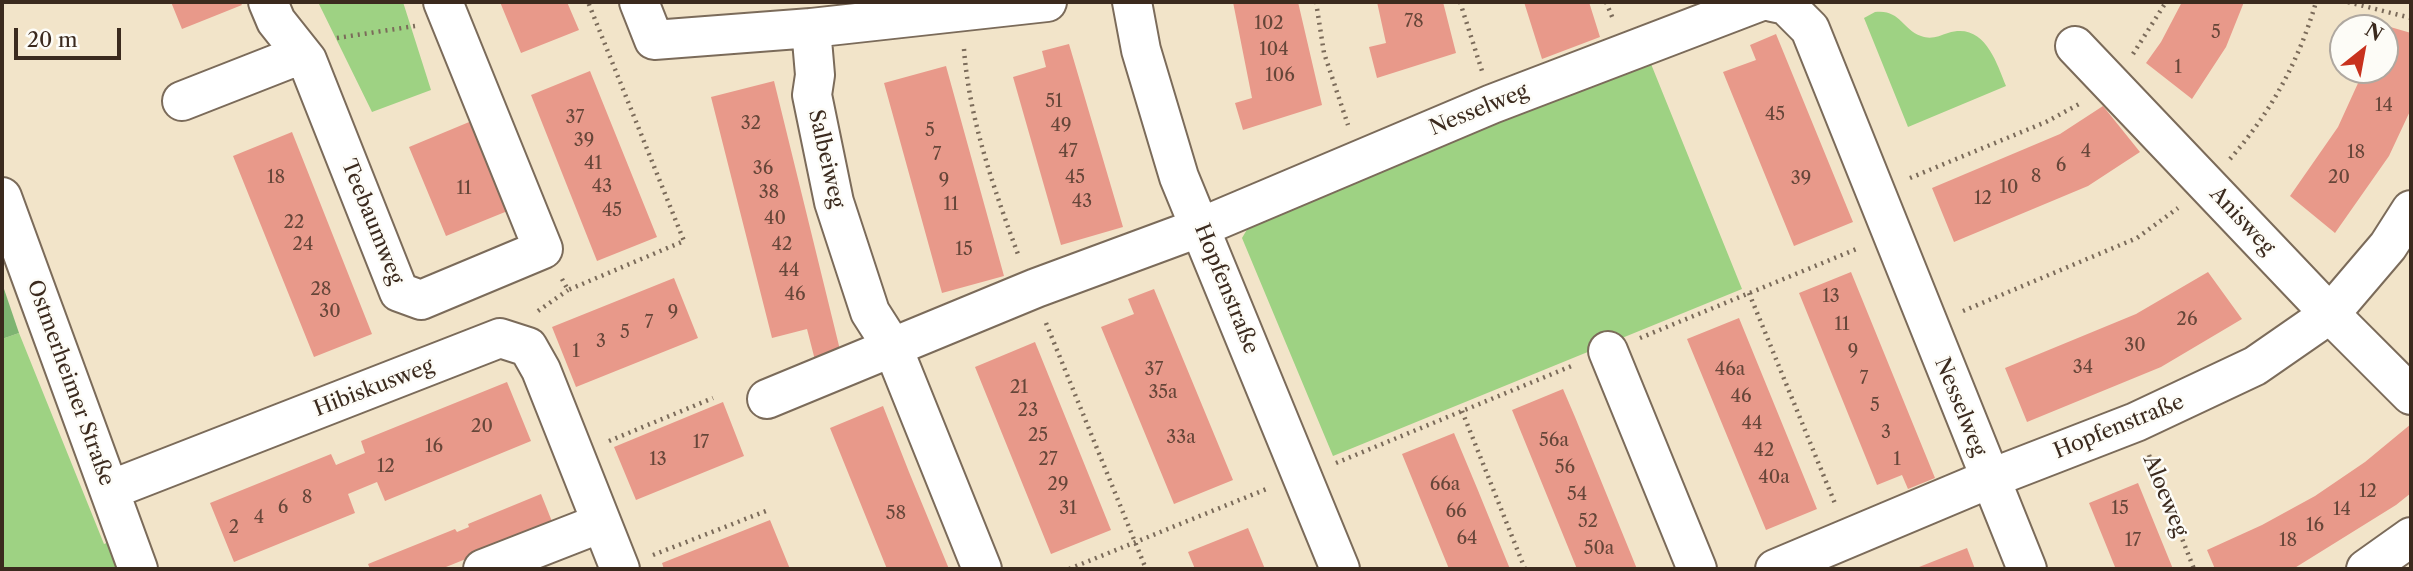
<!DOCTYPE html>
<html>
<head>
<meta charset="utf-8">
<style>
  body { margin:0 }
  #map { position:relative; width:2413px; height:571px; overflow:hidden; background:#f2e4c9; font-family:"Libre Caslon Text",serif }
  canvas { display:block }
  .frame { position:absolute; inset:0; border:4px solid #3b2a1e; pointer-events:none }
  .north { position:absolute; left:2329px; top:14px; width:70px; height:70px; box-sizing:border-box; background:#fdfcf7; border:2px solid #afa8a0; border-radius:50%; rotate:31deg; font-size:19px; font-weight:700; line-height:28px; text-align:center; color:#3b2a1e }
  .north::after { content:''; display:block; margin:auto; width:24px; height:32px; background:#c8321e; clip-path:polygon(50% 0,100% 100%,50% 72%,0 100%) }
  .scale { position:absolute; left:14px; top:28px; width:107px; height:32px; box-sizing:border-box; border:4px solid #3b2a1e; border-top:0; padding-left:9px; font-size:21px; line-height:24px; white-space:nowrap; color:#3b2a1e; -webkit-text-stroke:5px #fdfcf7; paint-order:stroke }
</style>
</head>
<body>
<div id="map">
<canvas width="2413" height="571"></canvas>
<div class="frame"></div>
<div class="north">N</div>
<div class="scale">20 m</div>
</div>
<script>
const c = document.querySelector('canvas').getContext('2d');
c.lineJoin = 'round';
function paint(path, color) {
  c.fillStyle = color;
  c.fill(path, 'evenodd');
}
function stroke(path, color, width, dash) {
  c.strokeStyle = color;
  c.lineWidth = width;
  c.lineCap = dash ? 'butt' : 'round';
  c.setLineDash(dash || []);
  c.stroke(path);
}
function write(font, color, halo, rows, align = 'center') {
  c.font = font + ' "Libre Caslon Text",serif';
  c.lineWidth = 5;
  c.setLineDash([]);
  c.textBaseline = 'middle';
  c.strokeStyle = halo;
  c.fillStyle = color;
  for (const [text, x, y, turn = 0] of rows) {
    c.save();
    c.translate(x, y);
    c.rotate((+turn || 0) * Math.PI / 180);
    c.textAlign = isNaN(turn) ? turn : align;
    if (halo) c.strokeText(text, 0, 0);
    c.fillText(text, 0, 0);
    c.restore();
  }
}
paint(new Path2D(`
  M318 2H403L431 90 372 112Z
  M1875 12C1900 9 1902 29 1921 36 1931 40 1939 36 1948 33 1984 22 1996 61 2006 86L1908 127 1864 18Z
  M1649 59 1742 289 1333 456 1242 238 1249 226Z
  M19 333 104 544 112 541 122 569H2V339Z`), '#9ed283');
paint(new Path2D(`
  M2 283 19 333 2 339Z`), '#7eb471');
paint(new Path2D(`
  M171 2H240L242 5 182 29Z
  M500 2H567L579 30 521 53Z
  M1233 2H1298L1322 105 1243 130 1235 103 1252 98Z
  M1377 2H1443L1456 53 1377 78 1369 47 1386 43Z
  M1524 2H1589L1600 37 1542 59Z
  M2182 2H2244L2226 47 2192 99 2146 63 2161 42Z
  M2380 24 2411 33V109L2389 156 2335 233 2290 196 2338 127 2364 70H2385V28H2379Z
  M1776 34 1853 222 1794 246 1723 72 1756 60 1750 45Z
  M1069 44 1123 227 1061 245 1013 77 1046 67 1042 51Z
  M946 66 1004 276 942 293 884 83Z
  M590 71 657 237 597 261 531 95Z
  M774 81 841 354 816 364 807 329 772 338 711 97Z
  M2103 106 2140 152 2088 186 1954 242 1932 188 2060 134Z
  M474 120 510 210 446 236 409 147Z
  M292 132 372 334 314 357 233 156Z
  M1851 272 1935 478 1908 489 1902 475 1877 485 1799 293Z
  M2208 272 2242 319 2161 367 2027 422 2005 368 2136 314Z
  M674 278 698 338 576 387 552 327Z
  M1154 289 1233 480 1174 504 1101 327 1134 314 1128 299Z
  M1739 318 1817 509 1766 530 1687 339Z
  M1035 342 1111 530 1051 554 975 367Z
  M507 382 531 441 385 501 377 482 348 494 355 513 234 562 210 503 331 454 336 465 365 453 361 441Z
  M1563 389 1575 417 1637 569H1577L1512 410Z
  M723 402 744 456 636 500 614 447Z
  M883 406 909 472 949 569H887L830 428Z
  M2411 424V493L2396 505 2293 569H2215L2207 550 2262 525 2315 496 2365 462Z
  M1454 433 1477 488 1510 569H1449L1447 564 1402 454Z
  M2138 483 2151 515 2173 569 2115 567 2089 503Z
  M541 494 553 524 441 569H370L368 564 455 529 457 532 469 527 468 524Z
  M770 520 790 569H664L662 563Z
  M1248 528 1265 569H1195L1188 552Z
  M1967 548 1975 569H1914Z`), '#e8998a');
const minor = new Path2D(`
  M268 2 276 21 307 60 399 292 421 300 543 249 443 2
  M639 2 654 40 811 28
  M1132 2 1141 50 1179 177 1340 569
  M1772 2 1786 5 1810 29 2027 569
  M2075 46 2330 314 2411 395
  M182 101 302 54
  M2 197 138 569
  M1608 351 1697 569
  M767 399 1036 288 1201 227 1492 104 1759 2
  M110 490 500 338 528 347 541 370 620 569
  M483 569 601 523
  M982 569 893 348 870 312 834 202 812 95 815 75 811 28 1047 2
  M1775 569 1989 479 2136 422 2255 366 2330 314 2388 246 2411 210
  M2366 569 2411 537`);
stroke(minor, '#7b6b5a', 42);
stroke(new Path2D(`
  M1316 2 1324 53 1348 125
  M1460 2 1482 71
  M1606 2 1613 19
  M2348 2 2411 18
  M337 38 415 26
  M964 49C969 119 995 192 1019 257
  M2133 54 2166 2
  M2230 159C2271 112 2299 61 2316 2
  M1910 178 2046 122 2081 103
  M562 279 568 290 684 241 588 2
  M1749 293 1836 506
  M538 311 568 290
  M1963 311 2137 238 2178 208
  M1046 323 1146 569
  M1640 338 1859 248
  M1462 411 1525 569
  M609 441 713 398
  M2149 455 2194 569
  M1336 463 1574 365
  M653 555 766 511
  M1069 569 1269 488`), '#7b6b5a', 4.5, [2, 5]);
stroke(minor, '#fff', 38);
write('18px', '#664639', null, [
  ["78",1414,22],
  ["102",1269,24],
  ["5",2216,33],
  ["104",1274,50],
  ["1",2178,68],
  ["106",1280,76],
  ["51",1054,102],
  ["14",2384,106],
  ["45",1775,115],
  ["37",575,118],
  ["32",751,124],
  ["49",1061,126],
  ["5",930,131],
  ["39",584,141],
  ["47",1068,152],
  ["4",2086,152],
  ["18",2356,153],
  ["7",937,155],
  ["41",593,164],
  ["6",2061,166],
  ["36",763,169],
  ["8",2036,177],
  ["18",276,178],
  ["45",1075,178],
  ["20",2339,178],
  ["39",1801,179],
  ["9",944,181],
  ["43",602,187],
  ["10",2009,188],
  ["11",464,189],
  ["38",769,193],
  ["12",1983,199],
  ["43",1082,202],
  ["11",951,205],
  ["45",612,211],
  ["40",775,219],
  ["22",294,223],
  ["24",303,245],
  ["42",782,245],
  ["15",964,250],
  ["44",789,271],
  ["28",321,290],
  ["46",795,295],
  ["13",1831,297],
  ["30",330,312],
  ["9",673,313],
  ["26",2187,320],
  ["7",649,323],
  ["11",1842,325],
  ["5",625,333],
  ["3",601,342],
  ["30",2135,346],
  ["1",576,352],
  ["9",1853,352],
  ["34",2083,368],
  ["37",1154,370],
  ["46a",1730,370],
  ["7",1864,379],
  ["21",1019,388],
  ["35a",1163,393],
  ["46",1741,397],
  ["5",1875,406],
  ["23",1028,411],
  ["44",1752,424],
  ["20",482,427],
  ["3",1886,433],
  ["25",1038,436],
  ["33a",1181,438],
  ["56a",1554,441],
  ["17",701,443],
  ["16",434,447],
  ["42",1764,451],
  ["13",658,460],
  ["27",1048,460],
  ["1",1897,460],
  ["12",386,467],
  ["56",1565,468],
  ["40a",1774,478],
  ["29",1058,485],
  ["66a",1445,485],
  ["12",2368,492],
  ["54",1577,495],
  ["8",307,498],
  ["6",283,508],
  ["31",1068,509],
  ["15",2120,509],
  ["14",2342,510],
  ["66",1456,512],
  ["58",896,514],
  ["4",259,518],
  ["52",1588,522],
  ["16",2315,526],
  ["2",234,528],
  ["64",1467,539],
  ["17",2133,541],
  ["18",2288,541],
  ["50a",1599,549]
]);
write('21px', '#3b2a1e', '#fdfcf7', [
  ["Nesselweg",1479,110,-22],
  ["Salbeiweg",826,159,77],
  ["Anisweg",2242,221,47],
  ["Teebaumweg",372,222,68],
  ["Hopfenstraße",1226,289,68],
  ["Ostmerheimer Straße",70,383,70],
  ["Hibiskusweg",374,388,-21],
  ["Nesselweg",1960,407,68],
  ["Hopfenstraße",2119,427,-22],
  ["Aloeweg",2165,496,68]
]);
</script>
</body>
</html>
